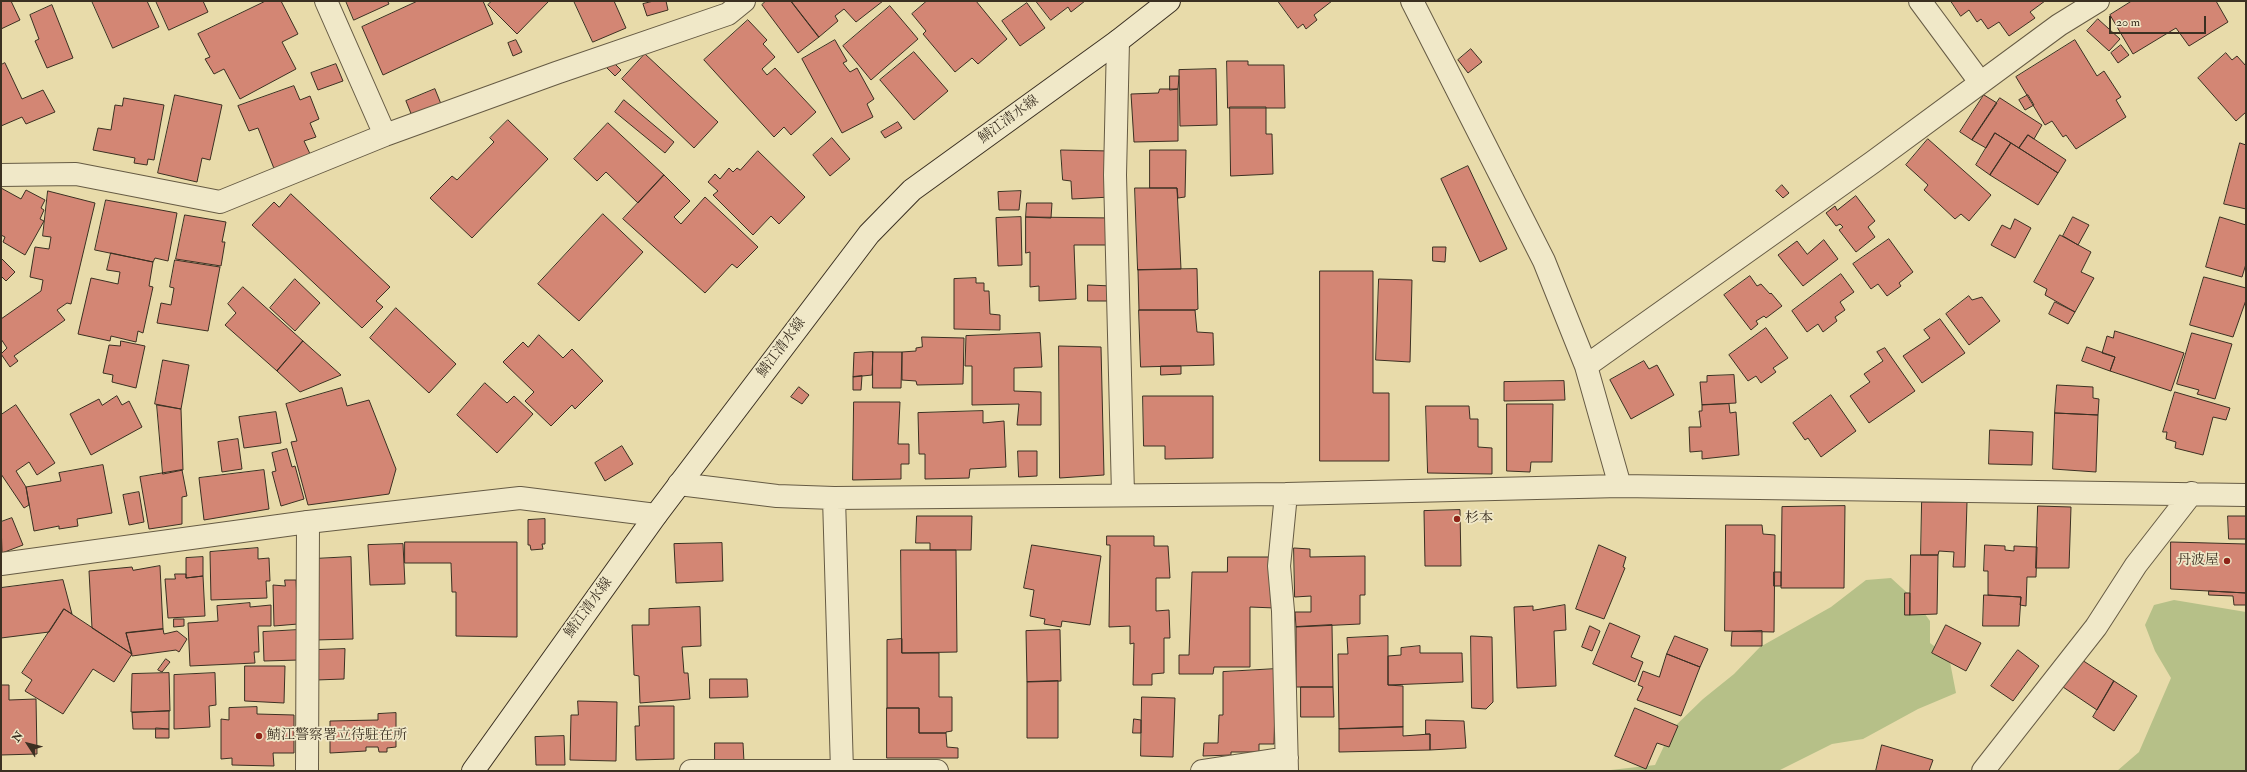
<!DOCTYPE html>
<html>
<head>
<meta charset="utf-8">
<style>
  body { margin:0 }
  #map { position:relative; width:2247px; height:772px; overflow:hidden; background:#e8dbaa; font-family:"IM FELL Double Pica",serif }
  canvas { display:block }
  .frame { position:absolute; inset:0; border:2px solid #3b3022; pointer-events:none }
  .north { position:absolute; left:8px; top:724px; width:40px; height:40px; -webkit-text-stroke:3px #f0e8c8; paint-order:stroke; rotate:306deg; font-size:11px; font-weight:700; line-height:16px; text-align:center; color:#3b3022 }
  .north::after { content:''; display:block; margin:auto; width:14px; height:18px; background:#3b3022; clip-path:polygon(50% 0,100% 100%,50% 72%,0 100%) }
  .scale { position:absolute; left:2109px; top:16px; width:97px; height:18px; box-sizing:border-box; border:2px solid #3b3022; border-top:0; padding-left:5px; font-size:12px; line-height:14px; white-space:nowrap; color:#3b3022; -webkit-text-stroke:3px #f0e8c8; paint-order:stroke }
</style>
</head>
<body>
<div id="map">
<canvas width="2247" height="772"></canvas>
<div class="frame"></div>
<div class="north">N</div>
<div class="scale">20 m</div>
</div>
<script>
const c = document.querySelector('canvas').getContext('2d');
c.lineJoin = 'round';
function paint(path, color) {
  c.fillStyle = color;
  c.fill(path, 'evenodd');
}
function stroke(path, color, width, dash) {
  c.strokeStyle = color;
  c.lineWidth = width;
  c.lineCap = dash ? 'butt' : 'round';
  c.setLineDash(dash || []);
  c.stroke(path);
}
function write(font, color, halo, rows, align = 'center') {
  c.font = font + ' "IM FELL Double Pica","Noto Serif JP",serif';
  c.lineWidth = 3.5;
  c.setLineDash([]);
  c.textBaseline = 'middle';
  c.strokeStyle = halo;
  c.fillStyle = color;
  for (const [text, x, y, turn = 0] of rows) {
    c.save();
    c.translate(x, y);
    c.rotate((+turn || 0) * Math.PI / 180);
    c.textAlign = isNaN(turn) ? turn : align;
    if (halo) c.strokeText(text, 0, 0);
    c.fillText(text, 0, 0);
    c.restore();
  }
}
paint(new Path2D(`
  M1891 578 1914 599 1930 621V643L1949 657 1956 693 1918 709 1863 739 1832 744 1778 771H1602L1655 765 1672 729 1703 699 1734 674 1760 647 1831 607 1866 580Z
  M2174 600 2246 612V771H2117L2139 752 2171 678 2155 651 2145 625 2154 605Z`), '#b6c088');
const building = new Path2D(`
  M1 1H11L20 20 1 29Z
  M92 1H147L159 27 113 48Z
  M156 1H203L208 12 169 30Z
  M266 1H281L298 34 282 42 296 69 240 99 224 69 214 74 205 59 210 57 198 34Z
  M346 1H390L388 2 389 4 354 20Z
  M418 1H483L493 24 383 75 362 27Z
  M492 1H549L517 34 488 5Z
  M574 1H614L626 28 593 42Z
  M654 1H666L668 10 647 16 643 4Z
  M766 1H791L819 37 798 53 762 5Z
  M791 1H883L856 22 844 9 835 16 838 21 819 37Z
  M927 1H976L1007 39 978 64 972 58 955 72 923 34 926 31 912 14Z
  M1036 1H1085L1071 12 1068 7 1051 20Z
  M1278 1H1332L1314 15 1317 20 1306 29 1303 24 1298 28Z
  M1951 1H2045L2030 12 2035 18 2009 36 1999 22 1988 29 1981 19 1977 22 1969 10 1961 16Z
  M2132 1H2216L2228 22 2189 46 2176 28 2133 54 2110 15Z
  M1027 3 1045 28 1020 46 1002 21Z
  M52 5 73 58 47 68 35 41 39 39 30 15Z
  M890 6 918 39 871 80 843 46Z
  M2098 19 2120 39 2109 51 2087 31Z
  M748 20 767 40 763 44 775 57 762 69 767 75 775 68 816 112 791 135 784 127 774 137 704 60Z
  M516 40 522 52 513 56 508 43Z
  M835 40 847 61 843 63 850 72 857 68 874 99 867 104 873 117 842 133 802 59Z
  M2075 40 2097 76 2104 71 2121 97 2116 100 2126 117 2076 149 2066 135 2063 137 2052 121 2045 125 2016 77Z
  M2121 45 2129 55 2118 63 2111 53Z
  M1471 49 1482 62 1468 73 1458 60Z
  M914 52 948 91 914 120 880 80Z
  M2226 53 2232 60 2237 56 2246 66V112L2236 121 2198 78Z
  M645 54 718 122 694 148 622 79Z
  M611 60 621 70 615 76 606 67Z
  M1227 61H1248V65H1284L1285 108H1228Z
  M5 63 22 99 43 90 55 112 26 124 22 117 1 126V65Z
  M336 64 343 81 318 90 311 73Z
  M1216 69 1217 125 1180 126 1179 70Z
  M1170 76H1179L1178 89 1170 90Z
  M294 86 300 100 310 96 319 119 310 123 316 137 304 141 311 156 275 171 258 128 249 131 238 106Z
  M435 89 441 104 412 116 406 101Z
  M1160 89H1178V141L1134 142 1131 94 1158 93Z
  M175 95 222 105 210 160 202 158 197 182 158 173Z
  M1984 95 1997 103 1972 140 1960 132Z
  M2028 95 2034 105 2025 110 2019 100Z
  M124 98 164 105 154 160 148 159 147 165 134 163 135 158 93 150 98 128 111 130 115 105 122 106Z
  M2000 98 2042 125 2034 139 2028 135 2019 148 1995 133 1986 148 1972 140Z
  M624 100 674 142 665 153 615 112Z
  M1230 107H1266V134H1272L1273 174 1231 176Z
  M508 120 548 159 472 238 430 198 452 176 457 180 494 142 490 138Z
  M898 122 902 128 885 138 881 132Z
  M608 123 664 175 638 203 606 172 597 181 574 159Z
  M1995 133 2011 143 1990 175 1976 165Z
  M2028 135 2066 160 2058 173 2019 148Z
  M832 138 850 159 830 176 813 155Z
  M1928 139 1991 195 1969 221 1961 214 1955 219 1924 190 1928 185 1906 165Z
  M2011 143 2058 173 2038 205 1990 175Z
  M2240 143 2246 145V209L2224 204Z
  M1061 150 1110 151 1111 197 1072 199 1071 181 1063 180Z
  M1150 150H1186L1185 197 1178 198 1177 188H1150Z
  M758 151 805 197 779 224 771 216 753 235 713 195 718 191 708 182 715 174 720 179 729 168 733 172 737 168 740 170Z
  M1468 166 1507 249 1480 262 1441 179Z
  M664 175 690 201 674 217 681 224 705 197 758 247 737 268 732 264 705 293 623 219Z
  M1782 185 1789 193 1783 198 1776 191Z
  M1 188 21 199 26 190 45 200 41 208 44 210 40 219 44 221 25 255 3 242 5 237 1 235Z
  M1135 188H1177L1181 269 1138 270Z
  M48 191 95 203 71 304 67 303 57 310 65 320 14 356 18 361 10 367 1 354 7 348 1 339V319L41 291 43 280 30 277 35 247 49 249 51 237 43 236Z
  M1021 191 1019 210H999L998 192Z
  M291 194 390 287 376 301 383 307 362 328 252 225 274 202 279 207Z
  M1856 196 1875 221 1868 227 1875 237 1856 252 1839 230 1843 227 1840 224 1836 226 1826 213 1835 206 1837 210Z
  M106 200 177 213 168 261 155 258 153 262 95 250Z
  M1027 203H1052L1051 218 1026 217Z
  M603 214 643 252 579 321 538 284Z
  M185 215 226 222 222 242H225L221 266 176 259Z
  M1021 217 1022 265 998 266 996 218Z
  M1026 217 1113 218V245H1074L1076 299 1039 301V286L1030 287V252L1026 253Z
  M2073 217 2089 225 2078 245 2063 236Z
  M2220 217 2246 225V264L2242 277 2206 267Z
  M2015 219 2031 228 2015 258 1991 245 2002 225 2010 229Z
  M2060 235 2091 252 2081 272 2094 278 2075 312 2045 295 2047 289 2034 282Z
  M1889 239 1913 272 1899 283 1901 286 1887 296 1878 284 1871 289 1853 264Z
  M1824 240 1838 259 1803 286 1778 255 1797 241 1807 254Z
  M1433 247H1446L1445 262 1433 261Z
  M111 253 153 262 149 286 153 287 143 333 138 331 136 342 111 336 110 341 78 334 91 278 118 284 120 272 107 270Z
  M1 258 15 272 6 281 1 276Z
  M175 260 220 267 208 331 157 323 161 303 171 305 174 288 170 287Z
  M1197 269 1198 309 1195 310H1139L1138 270Z
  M1320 271H1373V393H1389V461H1320Z
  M1841 274 1854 292 1840 302 1845 310 1835 317 1837 321 1823 332 1818 324 1807 332 1792 311Z
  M1750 276 1757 286 1761 284 1770 294 1771 293 1782 306 1766 318 1764 316 1756 321 1758 324 1751 330 1724 295Z
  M2204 277 2246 288V300L2233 337 2190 325Z
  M976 278V283H984V291H989L990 314 1000 315V330L954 329V279Z
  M295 279 320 303 295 331 270 308Z
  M1379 279 1412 280 1410 362 1376 360Z
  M1088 285 1112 286V301H1088Z
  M243 287 303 341 277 371 225 325 236 313 228 304Z
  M1969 296 1972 300 1982 297 2000 321 1969 345 1946 314Z
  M2055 302 2075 312 2068 324 2049 314Z
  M396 308 456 364 429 393 370 338Z
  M1139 310H1195L1197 332 1213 333 1214 365 1141 367Z
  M1940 319 1965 353 1922 383 1903 356 1930 338 1924 330Z
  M1766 328 1788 358 1773 368 1776 372 1761 383 1756 376 1748 381 1729 355Z
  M2115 331 2184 353 2171 391 2110 371 2115 357 2102 353 2107 336 2113 338Z
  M1040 333 1042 367 1014 368V391L1041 392V425H1017L1019 404 972 405V366H965L966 336Z
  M2192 333 2232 344 2215 399 2197 394 2199 390 2177 384Z
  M539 335 563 358 572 349 603 381 575 409 572 405 551 426 525 401 534 392 503 362 523 342 528 347Z
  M922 337 964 338 963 384 917 385 916 381 902 380V352L916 351V348L922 347Z
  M121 341 145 346 136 388 112 382 113 375 103 373 109 345 120 346Z
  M303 341 341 375 300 392 277 371Z
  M1059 346 1101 347 1104 475 1060 478Z
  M2087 347 2115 357 2110 371 2082 361Z
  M1885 348 1915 391 1869 423 1850 396 1870 382 1864 374 1883 361 1877 352Z
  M873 352 872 375 853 377 854 353Z
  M873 352H902L901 388H873Z
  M163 360 189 365 181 409 155 404Z
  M1644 361 1649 369 1657 365 1674 395 1631 419 1610 380Z
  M1161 366H1181V374L1161 375Z
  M1734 375 1736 403 1702 405 1700 382H1707V376Z
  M862 376 861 390H853V377Z
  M1564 381 1565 400 1504 401V382Z
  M485 383 507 403 514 396 533 414 497 453 457 415Z
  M2057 385 2093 387V398L2099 399 2098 415 2055 413Z
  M799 387 809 395 802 404 791 397Z
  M342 388 347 406 369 400 396 469 389 494 308 505 291 442 297 441 286 404Z
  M2175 392 2230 408 2226 420 2213 417 2203 455 2175 448 2176 442 2166 439 2167 432H2163Z
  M1831 395 1856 431 1821 457 1808 438 1805 440 1793 423Z
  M117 396 122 405 129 401 142 427 91 455 70 414 99 399 102 405Z
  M1143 396H1213V458L1165 459V446H1144Z
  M854 402H900L898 444H909V464H901V479L853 480Z
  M1507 404H1553L1552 462H1531L1530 472 1507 471Z
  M1729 404 1730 413 1736 412 1739 455 1702 459V451L1690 452 1689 427H1701L1699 411H1702V405Z
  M16 405 55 463 37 475 29 462 16 471 26 487 29 505 24 508 1 474V415Z
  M157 405 181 409 183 470 163 474Z
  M1426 406H1469L1470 419H1478V447L1492 448V474L1428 473Z
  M983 411V423L1004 421 1006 467 970 469 969 478 925 479V454H919L918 413Z
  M276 412 281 443 244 448 239 417Z
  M2055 413 2098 415 2096 472 2053 469Z
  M1990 430 2033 432 2032 465 1989 464Z
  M238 439 242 469 222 472 218 442Z
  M622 446 633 464 605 481 595 463Z
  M287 449 292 467 295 466 304 499 281 506 272 472 276 471 272 453Z
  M1018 451H1037V476L1019 477Z
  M103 465 112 513 77 519 78 526 59 529V526L34 531 26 487 61 481 59 473Z
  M182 470 187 496 182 497V524L149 529 140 477Z
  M264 470 269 509 204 520 199 478Z
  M139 492 144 522 129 525 123 495Z
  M1922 502H1967L1965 567H1953L1954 552 1939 551 1938 555H1921Z
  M1845 506 1844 588H1781L1782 507Z
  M2038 506 2071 507 2069 568H2036Z
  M1460 510 1461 566H1425L1424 511Z
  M917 516H972L971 550H930V543H916Z
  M2228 516H2246V539H2229Z
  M12 518 23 545 2 553 1 522Z
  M545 519V544H542L543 549 531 550 530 545H528V520Z
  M1726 525H1762L1763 534 1775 535 1774 632 1725 631Z
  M1107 536H1154V546H1168L1170 578H1156V611L1169 610 1170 638H1164V673L1152 674V685H1133L1134 643 1130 644V626L1109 627 1110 545H1107Z
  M405 542H517V637L456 636V592H452L451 563H405Z
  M2171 542 2246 544V593L2171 589Z
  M722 543 723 581 676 583 674 544Z
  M403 544 405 584 370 585 368 545Z
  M1032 545 1101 556 1090 625 1062 621 1061 627 1044 624 1045 619 1030 616 1034 590 1024 588Z
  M1599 545 1626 557 1623 567 1625 568 1604 619 1576 609Z
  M1985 545 2005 546V550L2014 551V546L2037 547 2036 577H2027L2026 606 2020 605 2021 597 1988 595V571H1984Z
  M258 548V559L269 558 270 581H266L267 598 211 600 210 552Z
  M1294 548 1310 549V557L1365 556V595H1360V624L1296 627 1295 612H1311V596L1295 597Z
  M901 550H956L957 652 902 653Z
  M1911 555H1938L1937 614 1910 615Z
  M203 557V576L186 578V558Z
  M351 557 353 639 315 640 313 559Z
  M1228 557H1276L1275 608 1250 607V667H1214L1213 674H1179V655H1189L1192 572H1227Z
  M160 566 163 629 126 633 132 654 92 628 89 571 132 567 133 570Z
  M1774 572H1781V586H1774Z
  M175 574H186V578L203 576 205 616 168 618 165 579H175Z
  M63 580 72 614 64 609 49 632 1 638V588Z
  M285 580H296L298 624 274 626 273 585 285 586Z
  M2209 591 2246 593V605H2234L2233 596 2209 595Z
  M1905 593H1910V615H1905Z
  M1984 595 2021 597 2019 626H1983Z
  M250 603V607L271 605V626H258L259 652H254L255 663 190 666 188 623 218 621 217 606Z
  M1565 605 1566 630 1554 631 1556 686 1517 688 1514 607 1533 606V610Z
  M700 607 701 646 682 647 684 673H688L690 699 640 703 639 676 634 675 632 625H649V609Z
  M64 609 132 654 114 682 93 669 63 714 25 691 32 680 22 673Z
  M174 619H184V626L174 627Z
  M1610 623 1640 636 1631 657 1643 662 1635 682 1593 664Z
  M1332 625 1333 687H1296V627Z
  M1946 625 1981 643 1966 671 1932 653Z
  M1590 626 1600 631 1592 651 1582 647Z
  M163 629 164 634 177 631 187 639 179 652 176 650 132 656 126 633Z
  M298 630 299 660 264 661 263 632Z
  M1060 630 1061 681 1027 682 1026 631Z
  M1762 631V646H1731L1732 632Z
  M1388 636V685L1403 686V727L1339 729 1338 654H1348L1347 638Z
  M1471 636 1492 637 1493 702 1486 709 1472 708Z
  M1675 636 1708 649 1700 667 1667 654Z
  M902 639V653H939V697H952V731L946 732V733H919V708H887V640Z
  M1420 646V653H1462L1463 682 1388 685V656L1401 655V648Z
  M345 649 344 679 316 680V650Z
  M2018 650 2039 666 2013 701 1991 686Z
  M1667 654 1700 667 1681 716 1637 700 1643 687 1638 685 1643 671 1659 677Z
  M166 659 170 662 162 672 158 670Z
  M2082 660 2114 681 2097 710 2063 687Z
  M245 666H285L284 703 245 701Z
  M1276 669 1274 744H1259V752H1231V755L1203 756 1204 743H1218L1219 715H1223V672Z
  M169 673 170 711 131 712 132 674Z
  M215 673 216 705 209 706 210 727 174 729V675Z
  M710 679H747L748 697 710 698Z
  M1058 681V738H1027V682Z
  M2114 681 2137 696 2114 731 2093 717Z
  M1 685H9V700L36 699 37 754 1 755Z
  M1301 687H1333L1334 717H1301Z
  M1142 697 1175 698 1173 757 1141 756Z
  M578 701 617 702 616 761 570 760 571 715H578Z
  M639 706H674V759L636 760 635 726H639Z
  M257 707V714L294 715V753H273L274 766 232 765V758L221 759V719L229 720V708Z
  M887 708H919V733H946L947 747 958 748V758H887Z
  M1635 708 1678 726 1669 747 1657 743 1646 769 1615 756Z
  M169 711V729H133L132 713Z
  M396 713V747L387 748V752H379L378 747H366V751L330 753V721L378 720V714Z
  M1134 719 1141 720V733H1133Z
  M1426 720 1464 721 1466 748 1430 750V734H1426Z
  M1403 727V736L1430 734V750L1339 752V729Z
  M156 728 169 729V738H156Z
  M564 736 565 765H536L535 737Z
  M715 743H743L744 762 715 763Z
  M1882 745 1933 760 1929 771H1876Z`);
paint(building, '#d38674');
stroke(building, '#3b3022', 1);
const minor = new Path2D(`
  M326 1 385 135
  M1412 1 1544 261 1586 366 1620 486
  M1920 1 1980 82
  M1118 41 1115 175 1123 494
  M1 175 76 174 220 202 385 135 556 73 728 14 744 1
  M1586 366 1873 162 2059 25 2098 1
  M679 484 777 496 834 498 1286 494 1620 486 2246 495
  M1286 494 1279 566 1283 611 1287 771
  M834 498 842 771
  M307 771 308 522
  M691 771H937
  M1202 771 1287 758
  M1983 771 2096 627 2136 565 2192 493`);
const tertiary = new Path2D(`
  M1 564 308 522 520 498 656 515`);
const secondary = new Path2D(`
  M473 771 656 515 869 234 912 190 1118 41 1169 1`);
stroke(minor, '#665b44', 24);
stroke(tertiary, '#665b44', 24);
stroke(secondary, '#3b3022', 24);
stroke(minor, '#f0e8c8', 22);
stroke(tertiary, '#f0e8c8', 22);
stroke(secondary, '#f0e8c8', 22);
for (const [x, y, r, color] of [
  [1457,519,4,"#8f2418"],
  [2227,561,4,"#8f2418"],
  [259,736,4,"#8f2418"]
]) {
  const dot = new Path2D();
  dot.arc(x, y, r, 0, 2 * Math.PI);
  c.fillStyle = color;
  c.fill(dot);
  stroke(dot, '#f0e8c8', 1.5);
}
write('14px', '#3b3022', '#f0e8c8', [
  ["鯖江清水線",1009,120,-36],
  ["鯖江清水線",782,348,-53],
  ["鯖江清水線",589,608,-54]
]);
write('14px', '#3b3022', '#f0e8c8', [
  ["杉本",1465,519],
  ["丹波屋",2219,561,"right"],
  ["鯖江警察署立待駐在所",267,736]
], 'left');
</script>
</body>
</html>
